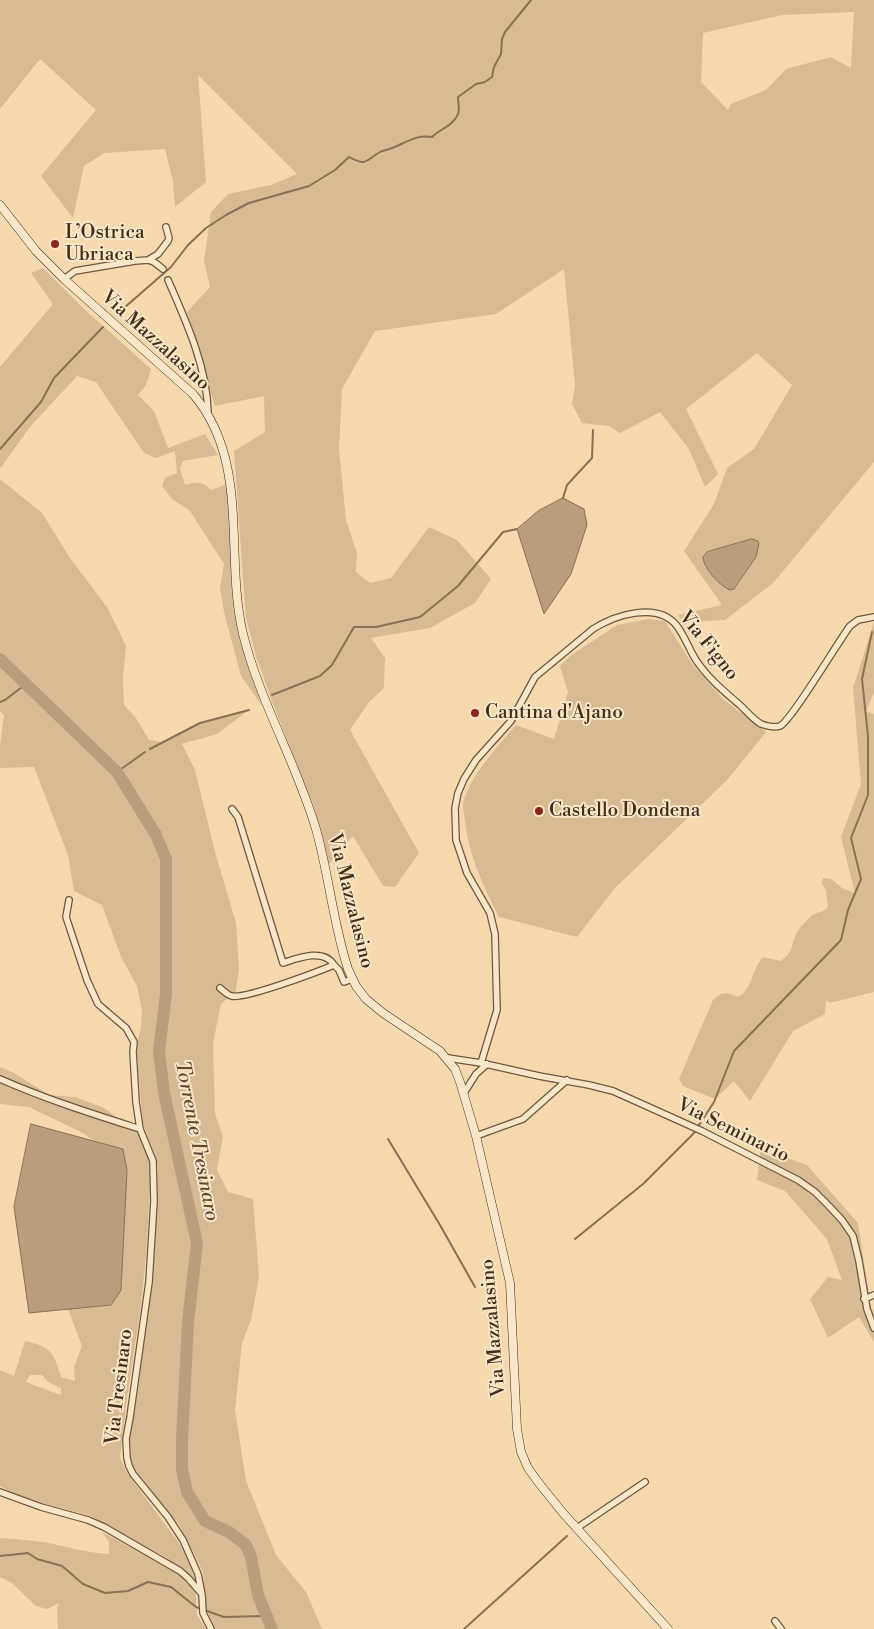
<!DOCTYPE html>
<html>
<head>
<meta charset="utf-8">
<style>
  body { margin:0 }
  canvas { display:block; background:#f5d8ac }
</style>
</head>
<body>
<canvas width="874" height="1629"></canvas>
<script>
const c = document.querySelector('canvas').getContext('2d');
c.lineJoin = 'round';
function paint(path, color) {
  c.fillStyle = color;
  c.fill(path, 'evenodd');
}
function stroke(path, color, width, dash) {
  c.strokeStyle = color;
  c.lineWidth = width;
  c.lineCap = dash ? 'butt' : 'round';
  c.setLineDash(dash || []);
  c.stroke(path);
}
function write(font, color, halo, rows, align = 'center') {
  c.font = font + ' "Libre Bodoni",serif';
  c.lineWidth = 4;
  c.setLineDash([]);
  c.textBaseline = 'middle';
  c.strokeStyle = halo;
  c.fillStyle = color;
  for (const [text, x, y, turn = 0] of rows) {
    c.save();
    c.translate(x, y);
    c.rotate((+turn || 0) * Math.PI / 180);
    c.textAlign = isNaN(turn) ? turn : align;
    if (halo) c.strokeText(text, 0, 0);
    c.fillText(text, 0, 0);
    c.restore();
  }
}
paint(new Path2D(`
  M0 0H874V462L773 583 725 620 683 622 678 615 722 605 684 551 714 504 727 468 754 449 792 385 757 353 686 409 718 474 705 487 689 449 660 412 620 433 609 426 582 423 572 404 575 385 564 269 496 314 375 331 342 389 339 449 346 520 357 553 356 572 370 583 391 578 429 527 457 540 491 579 475 603 430 628 371 638 385 658 384 688 369 702 350 730 419 853 395 887 383 886 353 836 328 865 314 807 273 704 256 656 246 618 234 451 265 432 264 396 215 406 187 312 210 287 204 261 211 212 228 194 271 185 297 174 198 75 206 182 175 207 173 181 165 149 104 153 84 166 73 218 41 176 96 110 40 59 0 109ZM854 12 851 68 831 57 786 69 766 90 731 104 728 110 701 82 703 33 782 15ZM752 539 756 557 735 589 730 590 707 552Z
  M43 268 84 309 151 369 146 385 138 395 154 411 168 448 205 434 218 455 183 461 180 468 185 485C197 482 202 481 211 490L227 484 239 630 249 668 262 706 241 676 224 612 220 588 224 564 190 511 172 499 162 486 165 478 177 473 175 451 156 458 144 453 96 382 77 376 29 428 0 469V367L53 304 31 273Z
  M0 479 42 513 70 558 107 607 126 646 123 677 124 705 136 718 149 740 164 742 200 723 249 710 217 734 182 744 195 770 215 852 236 923 239 968 236 991 221 1004 213 1043 215 1114 223 1136 217 1170 228 1192 253 1199 259 1277 251 1320 242 1343 235 1410 246 1481 276 1555 306 1592 322 1629H214L205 1604 203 1572 180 1526 134 1470 128 1450 152 1284 158 1167 155 1154 143 1124 136 1048 141 1027 142 1011 137 986 121 957 102 905 74 891 68 855 34 767 0 768V746L4 715 0 711Z
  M649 619 665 621 692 664 723 699 766 732 728 779 614 889 577 937 499 917C483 885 469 857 465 820 464 816 463 810 463 805 467 779 499 745 516 725L554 739 568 692 560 666 570 656 617 625Z
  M874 622V693L866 711 874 714V992L830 1003 826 1000 825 1014 793 1031 750 1101 734 1081 715 1099 683 1086 679 1079 713 1000C722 991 727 992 738 997 753 989 752 968 763 957L780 961C795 953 790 943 798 931 799 928 808 919 811 916 816 912 823 913 828 907L826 891 822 883 823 878 831 879 842 888 855 893 841 837 861 784 853 688Z
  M0 1067 14 1073 49 1095 75 1097 104 1108 137 1132 148 1155 151 1173 146 1254 141 1306 127 1398 120 1458 127 1473 181 1546 191 1567 195 1580 197 1615 206 1629H58L57 1609 59 1603 47 1609 36 1606 12 1583 0 1577V1538C14 1539 29 1540 43 1542 65 1546 86 1553 109 1554V1542L102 1532 164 1566 167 1558 91 1516 46 1504 13 1493 0 1486V1370L14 1376 25 1341C51 1347 54 1352 61 1377L75 1381 74 1367 82 1346 68 1309 111 1305 123 1149 94 1141 83 1133 29 1107 0 1104ZM30 1375H42L48 1382 61 1388V1395L26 1382Z
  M761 1149 807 1165 858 1223 871 1308 874 1313V1342L859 1317 828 1338 810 1299 828 1277 842 1280 827 1239 785 1191 757 1180Z`), '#d7bb93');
const water = new Path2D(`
  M563 498 584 509 587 525 571 574 544 614 517 529 538 511Z
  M752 539 758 541 759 543 756 557 734 589 730 590C719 585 704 569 703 557L707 552Z
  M31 1124 123 1149 127 1171 121 1290 111 1305 29 1313 14 1207Z`);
paint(water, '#b89e7a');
stroke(water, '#897153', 1);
stroke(new Path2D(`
  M117 314 171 267 188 245 206 228 226 215 249 203 309 186 335 170 349 157C367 167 366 160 380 152 383 150 388 150 392 148 405 143 417 134 432 137 440 129 454 125 458 114 460 109 458 103 458 97L476 84 485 82 492 77 494 67 501 54 502 39 505 32 531 0
  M0 449 41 402 54 378 103 327
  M563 498 567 485 592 458 593 430
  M272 695 320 676 332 665 354 627H376L420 617 458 586 503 532 517 529
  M0 702 5 700 26 684
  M150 749 200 723 249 710
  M117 772 145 752
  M699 1125 714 1102 734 1051 841 940 848 910 861 879 851 838 868 795V736L862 679 872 632
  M388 1139 440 1225 475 1287
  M575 1239 643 1184 695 1132
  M0 1556 28 1553 37 1559 62 1566 83 1584 105 1593 128 1591 148 1582 171 1587 196 1607 224 1617 266 1616
  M464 1629 567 1536`), '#897153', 2);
stroke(new Path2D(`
  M0 659 117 772 156 835 166 859V994L159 1051 164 1093 197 1243 188 1322 182 1441V1469L187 1492 205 1521 229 1532 246 1545 251 1557 258 1595 272 1629`), '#b89e7a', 12);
const minor = new Path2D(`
  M148 260 154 262 163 269
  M64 279 75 271 135 261 148 260 158 254 168 241 169 238 166 227
  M168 280C186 321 207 367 208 412
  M232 809 238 817 283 963C298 958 324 948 334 965
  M69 900 66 917 87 980 98 1004 126 1028 134 1042 133 1052 136 1102 140 1129 153 1161 154 1201 149 1282 130 1417 126 1439 127 1458 129 1466 133 1474 168 1517 183 1540 198 1574 202 1595 203 1613 211 1629
  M220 988C224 991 227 995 232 996 246 999 317 972 334 965L339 970 344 982 352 979
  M448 1058 481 1063 539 1076 589 1085 613 1091 702 1131 798 1180 815 1192 828 1205 842 1220 853 1236 859 1261 867 1309 874 1328
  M481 1063 497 1010 495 934 490 913 467 873 456 840 455 808 458 793 464 779 476 760 511 721 535 677 593 629C615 615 658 601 677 626 686 638 690 652 698 663 710 680 726 693 741 706 747 712 754 720 761 724 767 726 774 728 780 726 791 721 838 642 850 626L858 620 874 617
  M0 1079C45 1099 93 1114 140 1129
  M464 1093 476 1074 487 1064
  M476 1136 523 1119 567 1080
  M864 1299 874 1295
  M0 1492 41 1507 88 1520 104 1527 180 1571 188 1578 201 1593
  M577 1528 645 1482
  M775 1621 781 1629`);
const secondary = new Path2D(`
  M0 205 36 251 64 279 193 394C251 462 224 554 243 634 260 702 296 762 316 829 329 875 333 923 348 969L356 986 366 999 383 1013 440 1051 455 1069 460 1082 476 1136 510 1283 517 1429 521 1452 528 1468 538 1482 563 1513 668 1629`);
stroke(minor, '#6f583d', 8);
stroke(secondary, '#422d18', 9);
stroke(minor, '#f8e6c9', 5.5);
stroke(secondary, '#f8e6c9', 8);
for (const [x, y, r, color] of [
  [55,244,5,"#8f2418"],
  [475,713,5,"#8f2418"],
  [539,811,5,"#8f2418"]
]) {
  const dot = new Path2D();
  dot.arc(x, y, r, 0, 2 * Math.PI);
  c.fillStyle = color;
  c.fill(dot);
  stroke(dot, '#f8e6c9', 2);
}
write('19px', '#422d18', '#f8e6c9', [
  ["L’Ostrica",65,233],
  ["Ubriaca",65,255],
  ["Cantina d'Ajano",485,713],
  ["Castello Dondena",549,811]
], 'left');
write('19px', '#422d18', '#f8e6c9', [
  ["Via Mazzalasino",155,341,42],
  ["Via Figno",708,646,51],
  ["Via Mazzalasino",350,901,76],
  ["Via Seminario",733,1131,26],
  ["Via Mazzalasino",494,1328,-95],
  ["Via Tresinaro",120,1387,-83]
]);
write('italic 20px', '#604930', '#f8e6c9', [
  ["Torrente Tresinaro",196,1141,79]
]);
</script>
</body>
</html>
